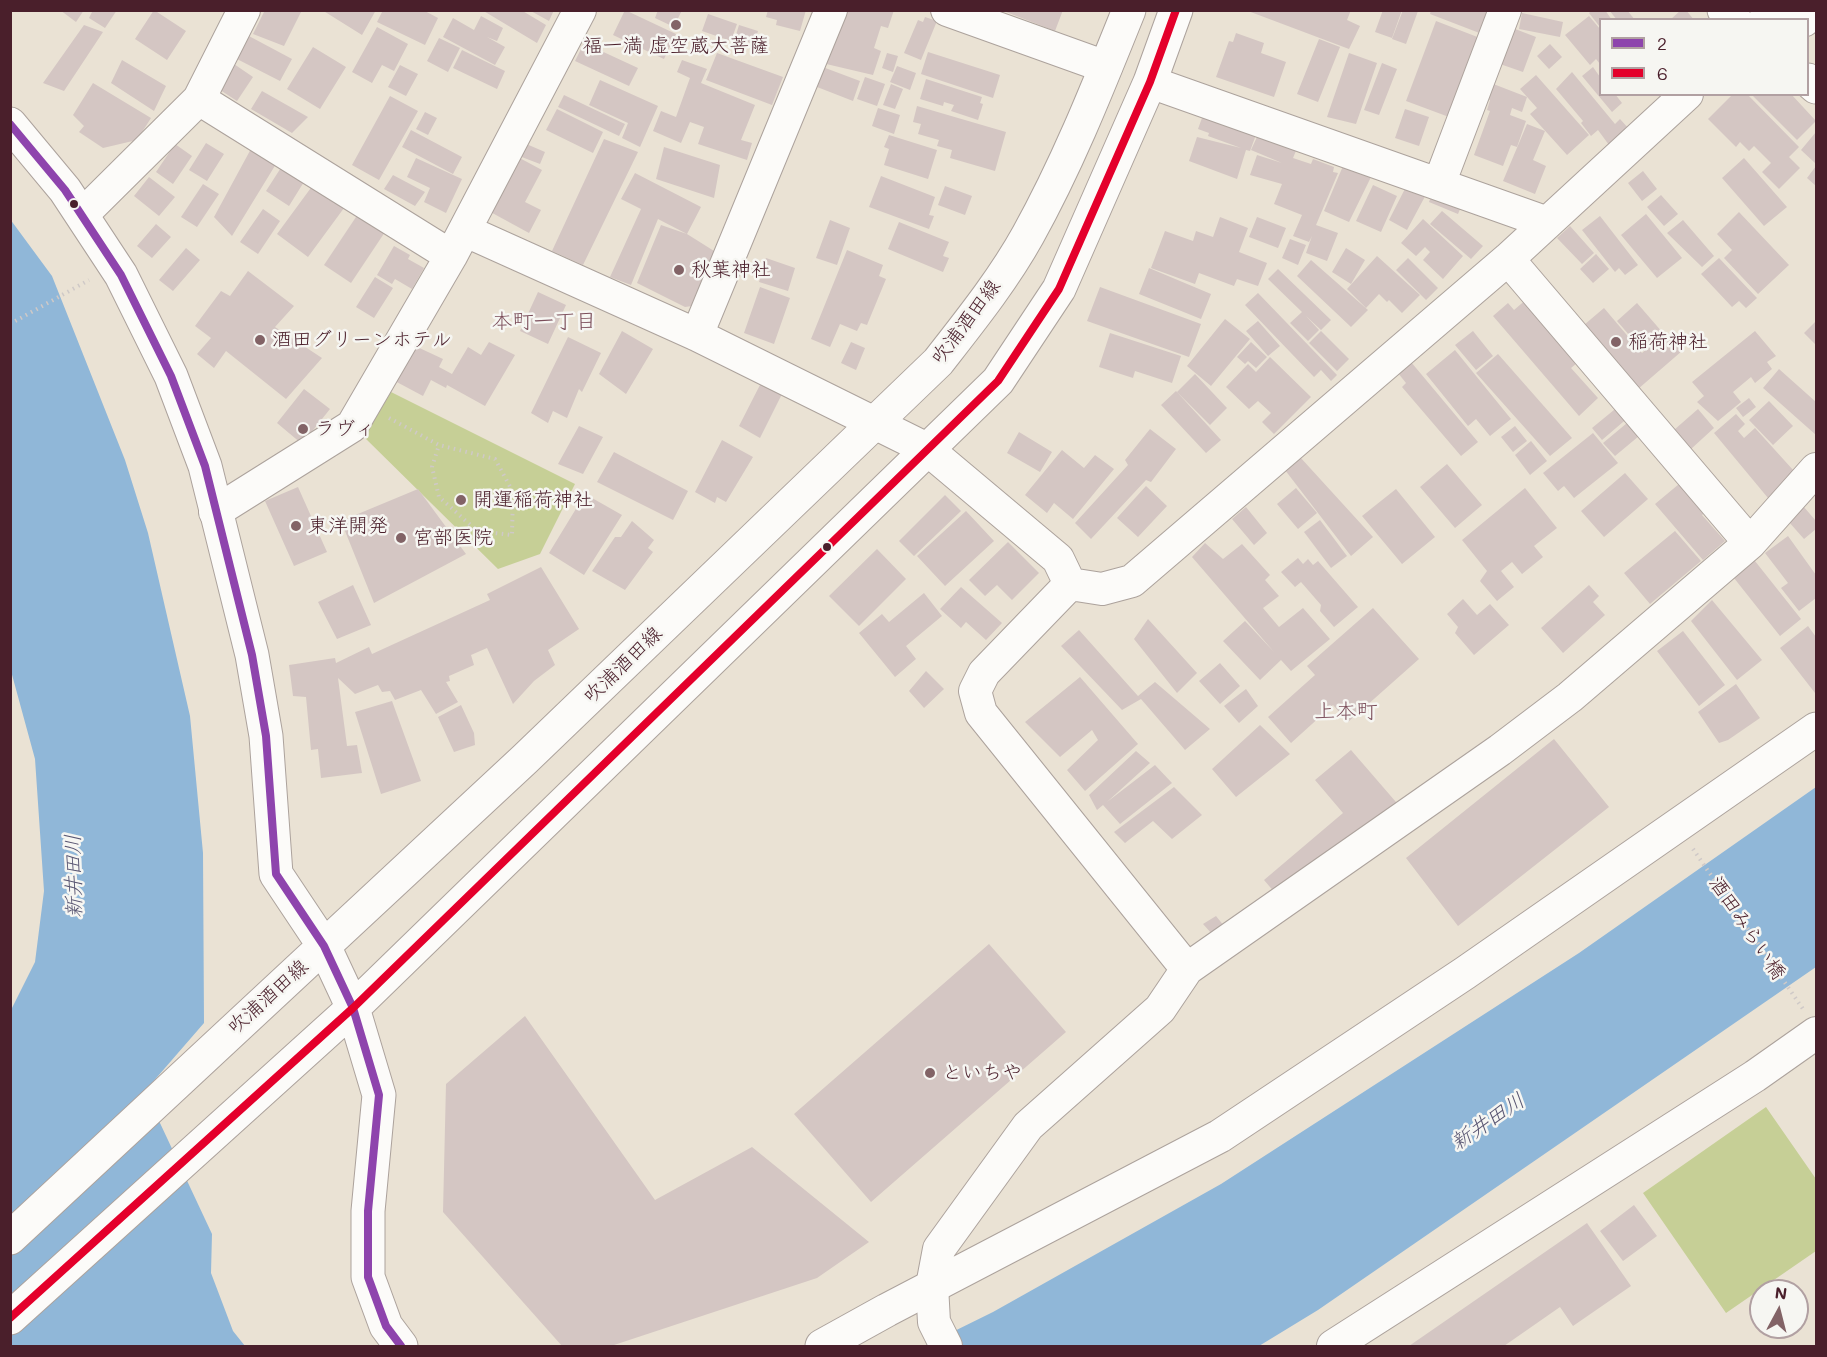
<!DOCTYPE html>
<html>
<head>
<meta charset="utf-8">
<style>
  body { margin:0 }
  #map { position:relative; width:1827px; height:1357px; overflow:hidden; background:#eae2d4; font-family:Mali,sans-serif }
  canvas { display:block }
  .frame { position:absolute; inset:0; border:12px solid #4a1f2b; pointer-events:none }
  .legend { position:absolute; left:1599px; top:18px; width:210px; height:78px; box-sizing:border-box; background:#f6f6f2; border:2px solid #b1a0a2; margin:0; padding:8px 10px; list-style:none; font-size:18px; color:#4a1f2b }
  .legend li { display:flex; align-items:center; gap:12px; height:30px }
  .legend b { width:30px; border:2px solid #b1a0a2 }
  .north { position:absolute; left:1749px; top:1279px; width:60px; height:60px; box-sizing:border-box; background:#f6f6f2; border:2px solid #b1a0a2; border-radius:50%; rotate:7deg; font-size:16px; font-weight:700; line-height:24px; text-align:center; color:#4a1f2b }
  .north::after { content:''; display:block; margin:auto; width:21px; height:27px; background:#826366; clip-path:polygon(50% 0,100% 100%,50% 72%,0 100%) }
</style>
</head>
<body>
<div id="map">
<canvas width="1827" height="1357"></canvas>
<div class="frame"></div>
<ul class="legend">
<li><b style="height:8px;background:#8e44ad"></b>2</li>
<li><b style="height:8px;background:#e4002b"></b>6</li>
</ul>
<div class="north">N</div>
</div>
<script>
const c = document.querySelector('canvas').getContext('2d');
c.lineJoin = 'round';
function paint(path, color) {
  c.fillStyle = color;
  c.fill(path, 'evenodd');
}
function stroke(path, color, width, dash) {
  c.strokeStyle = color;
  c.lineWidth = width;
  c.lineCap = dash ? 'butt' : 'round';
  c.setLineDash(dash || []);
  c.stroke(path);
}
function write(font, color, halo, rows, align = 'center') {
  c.font = font + ' Mali,"Klee One",sans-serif';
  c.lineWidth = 5;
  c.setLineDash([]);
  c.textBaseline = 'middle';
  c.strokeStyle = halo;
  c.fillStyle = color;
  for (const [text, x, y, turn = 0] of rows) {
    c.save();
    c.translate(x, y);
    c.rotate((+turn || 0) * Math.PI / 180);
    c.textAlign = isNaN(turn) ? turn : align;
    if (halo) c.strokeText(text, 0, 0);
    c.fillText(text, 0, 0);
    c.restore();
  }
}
paint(new Path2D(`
  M391 392 575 484 540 554 498 569 364 437Z
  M1766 1107 1816 1179V1251L1726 1313 1643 1193Z`), '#c6cf96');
paint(new Path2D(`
  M10 219 52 276 125 460 148 533 190 716 203 853 204 1023 145 1091 212 1234 211 1273 233 1331 245 1346H11V1010L35 962 44 891 35 759 11 671Z
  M1816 787V967L1318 1310 1259 1346H924L993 1312 1221 1184 1579 953Z`), '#90b7d8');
paint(new Path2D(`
  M60 10H84L76 22Z
  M93 10H117L105 28 89 18Z
  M154 10 186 31 167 60 135 39Z
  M265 10H302L284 46 253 34Z
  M322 10H376L362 35Z
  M383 10H423L438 18 425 45 377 22Z
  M482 10H521L546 25 537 43Z
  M529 10H554L549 21Z
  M625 10 676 34 664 59 613 35Z
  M658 10H682L674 27 655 18Z
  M768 10H806L800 31 776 25 777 20 766 17Z
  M844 10H894L888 28 881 26 874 48 881 51 873 75 822 63Z
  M1001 10H1063L1055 31Z
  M1351 10 1347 20 1360 26 1349 49 1248 11Z
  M1383 10H1402L1392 38 1375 32Z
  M1403 10 1418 11 1406 44 1392 39Z
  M1431 10H1491L1482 34 1430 14Z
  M1592 10H1605L1612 20H1600V27L1589 13Z
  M1609 10H1627L1635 20H1617Z
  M1681 10H1686L1694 20H1670Z
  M1522 13 1563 22 1560 37 1519 29Z
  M708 14 737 24 731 41 702 31Z
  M481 16 503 28 497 41 487 37 505 47 495 65 443 37 453 18 474 30Z
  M1589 16 1600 29V64L1596 59 1590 65 1565 35Z
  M925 17 937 21 921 60 904 53 918 20 923 22Z
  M1436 21 1480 38 1449 117 1406 101Z
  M84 25 103 32 64 91 43 83Z
  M739 25 758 31 754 44 735 38Z
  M377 27 408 44 394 71 382 65 372 83 352 72Z
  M1510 27 1536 37 1523 72 1500 64Z
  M1236 33 1264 43 1261 53 1286 62 1274 97 1216 77 1229 41 1233 42Z
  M247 35 292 59 280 81 235 58Z
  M439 38 460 48 448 72 427 61Z
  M1319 39 1340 47 1318 102 1297 94Z
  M584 43 638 68 629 86 575 61Z
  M1550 44 1562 57 1549 69 1537 56Z
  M313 47 346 67 320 109 287 89Z
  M462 50 505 71 497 89 453 68Z
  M928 52 1000 75 993 98 921 74Z
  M717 53 783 77 772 105 706 80Z
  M887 53 898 56 893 72 882 68Z
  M1349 53 1377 63 1356 124 1327 117Z
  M122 60 166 86 154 111 111 83Z
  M682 60 707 69 701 83 755 105 741 140 752 143 747 160 698 144 704 127 690 122 681 143 653 131 661 111 676 117 690 78 677 72Z
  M231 62 253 77 237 101 214 86Z
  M1382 63 1397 69 1379 115 1364 110Z
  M400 65 418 74 406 96 388 87Z
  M820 66 860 81 853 101 812 85Z
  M897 66 916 73 910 90 890 82Z
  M1593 67 1600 77V94H1615L1622 103 1612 112 1582 76Z
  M1572 72 1615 124 1620 119 1629 129 1609 145 1598 130 1591 136 1581 123 1583 121 1556 89Z
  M1536 75 1589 135 1567 155 1530 114 1537 108 1520 89Z
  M865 77 885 84 877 106 857 99Z
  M926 79 982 97 980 103 983 104 978 120 951 111 954 105 944 102 943 106 920 99Z
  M600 80 658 106 640 147 622 138 628 123 589 105Z
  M1483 80 1527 97 1522 112 1512 108 1510 115 1526 121 1517 147 1511 145 1503 166 1474 155 1490 111 1487 110 1490 100 1477 96Z
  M93 83 151 118 137 140 103 148 79 132 84 126 73 115Z
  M891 84 903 89 895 109 883 105Z
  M262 91 308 117 292 133 251 109Z
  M1733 94H1747L1799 147 1789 157 1800 168 1779 189 1762 172 1771 163 1754 146 1749 151 1740 142 1736 147 1708 119Z
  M1751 94H1791L1816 121 1797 140Z
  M564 95 625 124 619 136 558 107Z
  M390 96 418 111 379 180 352 165Z
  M917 106 1006 132 995 171 950 158 952 150 937 146 939 140 918 134 921 124 913 122Z
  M1206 107 1260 124 1250 151 1246 150 1237 179 1189 161 1197 137 1241 148 1208 136 1209 133 1198 129Z
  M878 108 900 115 894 134 872 126Z
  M557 109 603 132 593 153 546 130Z
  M1405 109 1429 117 1419 146 1395 138Z
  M425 112 437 118 428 135 416 129Z
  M1527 124 1545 131 1533 160 1546 166 1535 194 1503 181Z
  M1262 126 1300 141 1293 158 1311 164 1313 159 1334 167 1333 172 1338 173 1316 225 1338 233 1327 261 1306 253 1312 236 1309 242 1293 236 1302 215 1274 204 1282 184 1250 175 1257 155 1282 163 1251 150Z
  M411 130 462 157 453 174 402 147Z
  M1816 132V161L1815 163 1801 150Z
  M889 135 937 150 928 179 884 165 889 149 884 147Z
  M604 139 638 152 583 265 552 251Z
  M206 143 224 154 207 181 189 170Z
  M524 143 545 152 540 164 519 156Z
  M175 144 192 156 173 184 156 172Z
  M252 147 276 164 232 236 214 217Z
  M664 147 720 165 714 198 656 179Z
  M514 155 542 170 525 202 541 210 529 233 485 209Z
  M416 158 462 179 446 213 424 202 430 188 407 177Z
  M1744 158 1787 207 1764 226 1722 178Z
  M284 163 307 177 289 206 266 191Z
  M1343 166 1371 177 1349 222 1324 211Z
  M1816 166V186L1807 178Z
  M1643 171 1657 189 1642 201 1628 183Z
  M635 173 701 207 687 234 658 219 631 285 610 277 641 209 621 199Z
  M393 175 425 192 415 206 384 189Z
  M881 176 935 197 929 215 934 216 929 229 869 207Z
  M149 177 175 197 159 216 134 196Z
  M1410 179 1429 189 1407 230 1389 220Z
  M1436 183 1466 195 1458 214 1429 202Z
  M203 184 219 194 197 227 181 217Z
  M313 185 344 208 308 257 277 234Z
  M1373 185 1397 196 1381 232 1356 221Z
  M945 186 972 196 965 215 938 205Z
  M1661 195 1678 214 1664 226 1647 207Z
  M263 209 280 221 258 254 240 242Z
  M360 211 387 229 351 283 324 265Z
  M1442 211 1483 246 1471 259 1430 224Z
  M1739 212 1789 265 1758 294 1724 258 1732 250 1717 234Z
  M1646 214 1682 258 1657 278 1621 235Z
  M1600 216 1638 265 1625 275 1619 268 1615 272 1582 230Z
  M1220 217 1248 228 1239 252 1267 263 1258 286 1237 279 1234 286 1199 273 1195 284 1151 268 1165 231 1193 241 1196 231 1213 237Z
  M1257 217 1286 228 1278 248 1249 237Z
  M1423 219 1463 256 1443 279 1423 260 1430 252 1425 247 1416 256 1401 243Z
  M830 220 850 228 837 265 816 258Z
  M1683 220 1714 256 1702 267 1667 233Z
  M899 222 949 242 943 256 949 258 943 272 888 249Z
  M156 224 171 237 152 258 137 246Z
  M661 225 687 234 722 256 699 305 685 307 637 283Z
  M1570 226 1594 253 1582 264 1557 238Z
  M1290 239 1306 245 1298 265 1282 258Z
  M394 246 410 255 408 259 424 268 412 289 395 279 392 284 377 275Z
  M186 248 200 260 173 291 159 280Z
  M1346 248 1365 260 1351 284 1332 272Z
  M847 250 883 265 879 276 886 279 867 325 861 323 857 331 840 324 830 347 811 339Z
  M1596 254 1609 269 1593 283 1580 269Z
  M1377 256 1420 295 1402 313 1389 300 1387 302 1379 294 1366 308 1347 289Z
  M766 258 795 268 788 291 759 282Z
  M1408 258 1438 288 1426 300 1396 270Z
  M1719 258 1757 298 1746 308 1739 301 1732 307 1701 274Z
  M1311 260 1368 310 1351 327 1297 276Z
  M1149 268 1211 294 1201 319 1139 294Z
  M1278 269 1331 320 1321 330 1306 316 1319 330 1308 341 1290 323 1302 312 1268 279Z
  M248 271 294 306 275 327 322 358 286 399 226 351 214 368 197 354 211 338 195 326 221 291 230 296Z
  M375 277 393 288 374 318 356 307Z
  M760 287 790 298 774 344 744 333Z
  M1100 287 1201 324 1189 357 1087 321Z
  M538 292 566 305 548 344 520 331Z
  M1535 292 1588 354 1571 368 1598 398 1579 416 1493 316 1508 303 1514 310Z
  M1258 293 1337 375 1331 381 1321 370 1314 377 1245 305Z
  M1637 303 1663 333 1643 351 1617 321Z
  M1604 308 1642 353 1666 332 1682 351 1638 389 1584 325Z
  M1225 319 1250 339 1211 386 1187 366Z
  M1258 321 1280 346 1268 356 1246 331Z
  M1816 321V345L1804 333Z
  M622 331 653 349 626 394 599 374Z
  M1321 331 1349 359 1337 371 1309 343Z
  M1473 331 1493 356 1476 370 1455 345Z
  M1755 331 1776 356 1767 362 1772 369 1755 383 1751 377 1733 392 1741 402 1718 421 1697 402 1704 396 1692 382Z
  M1110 333 1181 356 1172 383 1135 371 1133 378 1099 367Z
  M568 337 601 353 582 392 579 389 567 418 553 411 548 423 531 413Z
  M489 342 515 355 485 406 447 385 446 388 431 380 423 396 393 380 413 345 443 359 439 367 452 374 468 347 481 355Z
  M851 342 865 348 856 370 841 363Z
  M1251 342 1267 357 1256 368 1248 361 1245 364 1237 357Z
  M1455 350 1511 419 1490 436 1476 419 1468 426 1426 374Z
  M1498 354 1572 438 1550 456 1476 373Z
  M1270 357 1311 397 1274 434 1262 422 1271 413 1258 401 1249 409 1226 387 1248 364 1256 372Z
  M1411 362 1478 442 1461 456 1402 387 1406 383 1398 373Z
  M1779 369 1816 402V435L1763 388Z
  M1195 374 1227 408 1210 425 1177 392Z
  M761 383 784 390 760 438 739 426Z
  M304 389 330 409 302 444 277 423Z
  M1176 391 1221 440 1206 453 1161 405Z
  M1749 398 1756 407 1743 417 1736 408Z
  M1769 401 1793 426 1773 445 1749 420Z
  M1620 405 1630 416 1602 440 1592 428Z
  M1698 409 1714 428 1691 449 1674 430Z
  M1736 414 1745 424 1738 431 1744 438 1755 428 1794 471 1768 498 1714 433Z
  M1633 418 1645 431 1615 456 1603 443Z
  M579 426 603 437 583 474 558 464Z
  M1515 426 1527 441 1513 452 1501 437Z
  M1150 429 1176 449 1151 482 1146 480 1091 539 1075 523 1128 465 1125 460Z
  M1019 432 1052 452 1040 472 1007 453Z
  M1593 433 1618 463 1574 498 1564 486 1558 491 1543 473Z
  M722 440 753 457 726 502 717 497 715 503 695 492Z
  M1531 441 1547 461 1530 475 1515 455Z
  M1062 450 1084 468 1095 455 1114 469 1073 519 1054 503 1047 513 1025 495Z
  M614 452 688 491 673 520 597 482Z
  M1300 457 1373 537 1351 556 1285 470Z
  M1447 464 1482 505 1455 528 1420 487Z
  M1625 473 1648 499 1604 537 1581 511Z
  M1685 479 1710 508 1702 515 1725 541 1703 560 1655 504Z
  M1146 486 1167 506 1138 537 1117 518Z
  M298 487 327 552 294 566 265 501Z
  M1296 488 1317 513 1298 529 1277 504Z
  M1525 488 1557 528 1534 546 1543 557 1522 574 1512 562 1501 571 1514 587 1497 601 1480 581 1487 571 1462 540Z
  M418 489 466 554 374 603 341 521Z
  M1396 489 1435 537 1402 564 1362 516Z
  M457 494 467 495 466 506 455 505Z
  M585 494 622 515 584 575 549 553Z
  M945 495 961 511 914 556 899 541Z
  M1797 499 1816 521V529L1804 539 1781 513Z
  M1246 507 1267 533 1254 545 1232 519Z
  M966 511 994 541 945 586 917 556Z
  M1320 520 1347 556 1331 568 1304 532Z
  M632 521 654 540 648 548 653 552 625 590 592 571 615 537H621Z
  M1675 531 1701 561 1650 604 1624 573Z
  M1788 536 1816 575V598L1799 611 1781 588 1788 583 1765 553Z
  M1008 542 1039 573 1012 600 997 585 985 596 969 580Z
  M1205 543 1223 559 1242 544 1270 575 1265 580 1279 596 1263 608 1279 627 1303 608 1330 639 1291 671 1281 660 1260 680 1223 641 1245 621 1274 652 1192 557Z
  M877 549 906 579 859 626 829 596Z
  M1751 556 1801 619 1780 636 1730 573Z
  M1298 558 1303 564 1308 559 1313 565 1318 561 1358 607 1334 627 1320 611 1321 605 1301 582 1295 587 1281 572Z
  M541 567 579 629 548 650 555 665 534 681 513 704 487 648 471 655 474 665 449 676 450 681 446 682 458 702 436 714 421 690 395 700 390 691 382 692 378 685 355 694 338 678 347 746 357 745 362 773 321 778 318 749 311 750 306 697 293 696 289 665 335 658 336 663 369 647 372 654 490 600 487 594Z
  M353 585 371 625 337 639 318 602Z
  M1589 585 1599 596 1593 602 1605 615 1563 653 1541 628Z
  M961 587 1002 623 986 640 966 622 961 628 940 609Z
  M924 593 942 616 906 646 916 659 895 677 859 633 882 614 889 622Z
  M1463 599 1477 615 1490 604 1509 625 1474 655 1455 633 1458 627 1447 614Z
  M1712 600 1762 660 1737 680 1691 621Z
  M1373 608 1419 659 1348 722 1333 705 1291 743 1268 717 1315 675 1307 666Z
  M1148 619 1197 673 1177 693 1134 639Z
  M1808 626 1816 637 1815 693 1780 648Z
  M1079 630 1138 696 1155 682 1210 729 1185 750 1141 699 1122 710 1061 646Z
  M1683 631 1725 685 1699 706 1657 651Z
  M1220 663 1240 686 1220 704 1199 681Z
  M926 671 944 689 924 708 909 691Z
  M1080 677 1138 744 1085 791 1067 770 1098 740 1092 730 1060 757 1025 722Z
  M1736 684 1760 718 1728 740 1719 743 1698 712Z
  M1246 689 1258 706 1239 723 1224 706Z
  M392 701 421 781 381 794 355 712Z
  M461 705 474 733 475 745 454 752 438 717Z
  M1260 725 1290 754 1236 797 1212 769Z
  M1554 739 1609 807 1458 926 1406 858Z
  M1351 750 1402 809 1287 907 1264 880 1343 813 1315 780Z
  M1136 751 1150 763 1107 802 1155 765 1172 783 1120 824 1103 805 1097 810 1089 795Z
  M1174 787 1202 815 1172 839 1153 821 1125 843 1114 832Z
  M1216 916 1233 937 1222 945 1203 924Z
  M989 944 1066 1032 871 1202 794 1114Z
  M525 1016 655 1200 752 1147 869 1242 817 1278 611 1346H562L443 1212 446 1084Z
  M1634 1205 1657 1236 1623 1261 1600 1231Z
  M1587 1223 1631 1286 1573 1326 1560 1307 1504 1346H1409Z`), '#d4c6c3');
const street = new Path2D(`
  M947 10 1106 67
  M1150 82 1545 222
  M199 99 451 256 580 10
  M1439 184 1505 10
  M83 214 199 99 244 10
  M466 231 697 335 927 449 1058 559 1070 584
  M1508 259 1750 543
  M697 335 831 10
  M215 512 352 426 451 256
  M1070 584 1102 589 1132 581 1508 259 1687 94
  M1070 584 984 673 975 691 981 713 1187 969
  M946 1346 934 1322 932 1286 939 1249 1028 1126 1160 1009 1187 969 1500 750 1570 697 1750 543 1816 469
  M1333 1346 1755 1076 1816 1033`);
const secondary = new Path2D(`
  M1765 20 1772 10
  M10 124 65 190 121 275 171 376 205 466 252 655 266 736 276 874 324 946 353 1008 379 1095 368 1211V1277L386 1326 401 1346
  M10 1238 525 759 938 362C970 321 1003 280 1028 235 1068 163 1098 87 1129 10
  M10 1318 353 1008 998 381 1059 289 1150 82 1176 10
  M822 1346 887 1310 1220 1136 1465 973 1816 729`);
const primary = new Path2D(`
  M1724 10 1735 20
  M1793 10 1804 20
  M1808 80 1816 87`);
stroke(street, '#aca29c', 34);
stroke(secondary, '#aca29c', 35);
stroke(primary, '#aca29c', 35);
stroke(new Path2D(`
  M10 324 89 280
  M389 418 439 445 495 459 513 492 512 535 477 531 439 497 432 467 439 445
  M1693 849 1803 1009`), '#cfc9c7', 4, [1.5, 4.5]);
stroke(street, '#fcfbf9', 32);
stroke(secondary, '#fcfbf9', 33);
stroke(primary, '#fcfbf9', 33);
stroke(new Path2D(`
  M10 124 65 190 121 275 171 376 205 466 252 655 266 736 276 874 324 946 353 1008 379 1095 368 1211V1277L386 1326 401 1346`), '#8e44ad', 8);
stroke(new Path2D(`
  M10 1318 353 1008 998 381 1059 289 1150 82 1176 10`), '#e4002b', 8);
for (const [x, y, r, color] of [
  [676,25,6,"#826366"],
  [74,204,5,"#4a1f2b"],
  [679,270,6,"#826366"],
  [260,340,6,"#826366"],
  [1616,342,6,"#826366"],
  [303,429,6,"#826366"],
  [461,500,6,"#826366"],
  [296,526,6,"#826366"],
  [401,538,6,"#826366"],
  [827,547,5,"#4a1f2b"],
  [930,1073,6,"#826366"]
]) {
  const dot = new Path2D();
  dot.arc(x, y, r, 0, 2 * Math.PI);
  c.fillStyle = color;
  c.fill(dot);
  stroke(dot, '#f6f6f2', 2);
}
write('20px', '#4a1f2b', '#f6f6f2', [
  ["福一満 虚空蔵大菩薩",676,46,"center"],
  ["秋葉神社",691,270],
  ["酒田グリーンホテル",272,340],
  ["稲荷神社",1628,342],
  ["ラヴィ",315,429],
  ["開運稲荷神社",473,500],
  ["東洋開発",308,526],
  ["宮部医院",413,538],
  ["といちや",942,1073]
], 'left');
write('20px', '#4a1f2b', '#f6f6f2', [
  ["吹浦酒田線",966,322,-53],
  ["吹浦酒田線",623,665,-44],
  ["酒田みらい橋",1747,928,56],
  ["吹浦酒田線",268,997,-42]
]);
write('21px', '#7a4c59', '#f6f6f2', [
  ["本町一丁目",544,322],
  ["上本町",1346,712]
]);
write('italic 21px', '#575471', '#f6f6f2', [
  ["新井田川",74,876,-91],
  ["新井田川",1488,1122,-34]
]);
</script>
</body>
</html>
